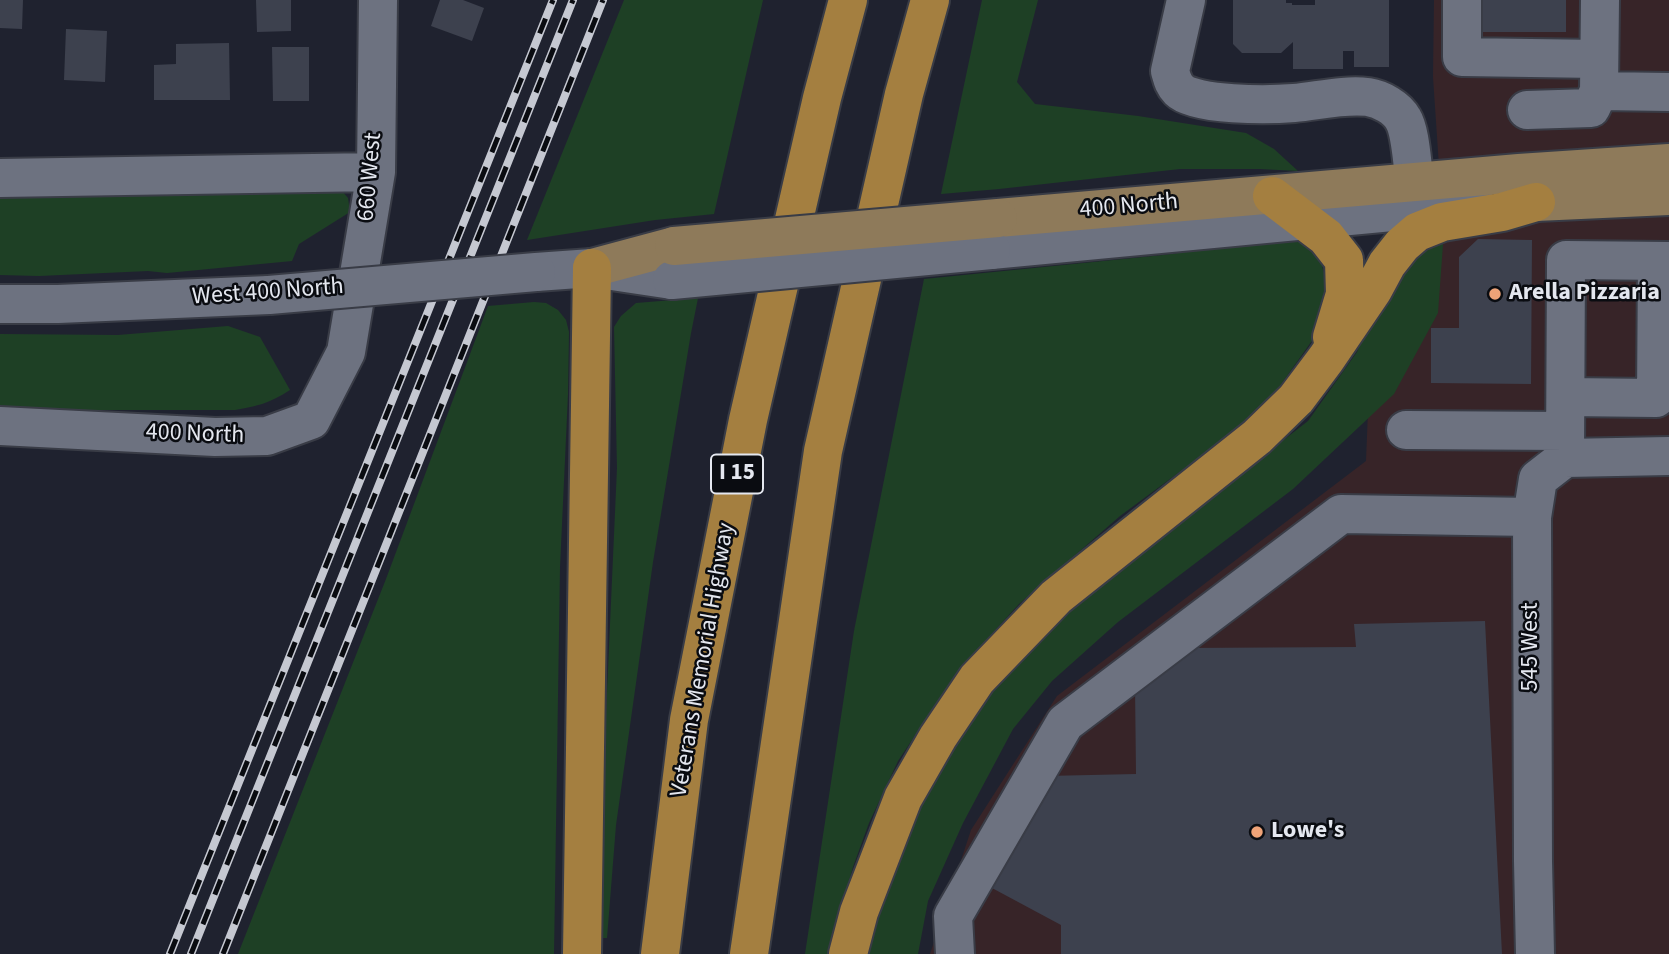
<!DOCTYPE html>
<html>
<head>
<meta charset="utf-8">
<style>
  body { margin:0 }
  canvas { display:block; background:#1f222f }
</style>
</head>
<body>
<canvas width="1669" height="954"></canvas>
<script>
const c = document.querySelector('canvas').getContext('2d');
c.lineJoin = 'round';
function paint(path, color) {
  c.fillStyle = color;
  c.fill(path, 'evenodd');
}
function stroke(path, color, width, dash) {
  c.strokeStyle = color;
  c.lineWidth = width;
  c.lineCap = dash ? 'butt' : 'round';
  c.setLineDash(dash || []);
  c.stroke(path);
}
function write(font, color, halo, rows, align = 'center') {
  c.font = font + ' "Source Sans 3",sans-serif';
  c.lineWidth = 5;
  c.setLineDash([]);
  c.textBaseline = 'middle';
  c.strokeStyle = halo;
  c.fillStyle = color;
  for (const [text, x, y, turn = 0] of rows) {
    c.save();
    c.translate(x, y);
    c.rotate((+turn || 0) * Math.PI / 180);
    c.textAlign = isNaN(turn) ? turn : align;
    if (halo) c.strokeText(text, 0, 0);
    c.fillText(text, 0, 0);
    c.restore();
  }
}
paint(new Path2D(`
  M1434 0H1669V144L1439 166 1433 77Z
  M1669 214V954H930L971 830 1057 696 1366 461 1372 312 1402 255 1502 222Z`), '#372428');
paint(new Path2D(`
  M624 0H763L714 214 655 220 527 240Z
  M982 0H1038L1017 82 1035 104 1138 116 1246 133 1274 149 1298 171 1260 169H1180L999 189 941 194Z
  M342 191 348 198 350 212 299 244 292 261 167 273 148 271 39 276 0 275V197L89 192Z
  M1444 231 1438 313 1394 394 1293 489 1118 622 1052 681 1013 729 963 823 928 901 918 954H862L898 842 991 685 1036 638 1097 585 1308 421 1357 352 1386 283Z
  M1299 239 1309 247 1321 262 1327 285 1321 328 1277 390 1239 428 1120 516 1019 604 958 671 898 761 869 823 853 867 828 954H805L854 631 924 279 1163 255 1253 243Z
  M698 298 691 333 653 562 616 825 607 938H596L617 468 614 327 621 316 636 303Z
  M534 302 546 303 558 310 566 320 569 332 568 394 560 567 554 954H238L386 579 488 306Z
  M228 326 260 337 290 390C270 403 258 406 235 410H0V334L118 335Z`), '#1e4025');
paint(new Path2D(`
  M0 0H23L22 29 0 28Z
  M256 0H291V31L257 32Z
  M440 0H463L484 8 472 41 431 26Z
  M1233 0H1286V3H1292V5H1315V0H1389V67H1354V51H1343V69H1293V42L1281 53H1242L1233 44Z
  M1466 0H1566V32H1466Z
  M66 29 107 31 105 82 64 80Z
  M229 43 230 100H154V65L176 64V44Z
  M272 47H309V101H273Z
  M1478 239 1532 240 1531 384 1431 383V328H1459V257Z
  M1485 621 1502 954H1061V925L992 888 1045 776 1136 774 1135 686 1183 648 1356 647 1354 624Z`), '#3d414e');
const minor = new Path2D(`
  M1186 0 1170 71C1172 78 1173 84 1179 90 1195 106 1269 105 1294 103 1317 101 1344 94 1368 97 1381 99 1397 108 1403 119 1411 132 1412 166 1415 182
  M1462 0V57L1599 59
  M1600 0 1599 91 1669 92
  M1527 110 1591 108 1599 91
  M0 178 376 172
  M991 250 1476 204
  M536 272 592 268 672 280
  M0 304H58L269 295
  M1566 397 1656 398 1657 261
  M0 426 215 437 267 436 311 420 346 352 376 172 378 0
  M1406 430 1565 431
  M1565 458 1566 260 1669 261
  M955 954 953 916 1065 723 1341 514 1532 517
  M1535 954 1533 861 1532 517 1538 479 1565 458 1669 456`);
const major = new Path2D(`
  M1536 202 1669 196
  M998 218 1519 173 1669 163
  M592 268 674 246`);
const highway = new Path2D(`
  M1272 196 1326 237 1344 260 1345 294 1332 337
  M582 954 592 268
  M660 954 689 720 748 420 822 98 848 0
  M749 954 823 451 904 94 930 0
  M848 954 859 912 903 798 938 737 977 679 1056 597 1257 437 1296 399 1326 359 1373 290 1387 264 1402 245 1417 232 1442 222 1502 212 1536 202`);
stroke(minor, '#393c46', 42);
stroke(major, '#393c46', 42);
stroke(highway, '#393c46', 42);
stroke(minor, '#6d7280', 38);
stroke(major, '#8e7a5a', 38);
stroke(highway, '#a47f40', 38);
const rail = new Path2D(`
  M170 954 553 0
  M191 954 573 0
  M223 954 603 0`);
stroke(rail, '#c5c8d1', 8);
stroke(rail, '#0a0c11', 5, [16]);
const minorBridge = new Path2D(`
  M672 280 991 250
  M269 295 536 272`);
const majorBridge = new Path2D(`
  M674 246 998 218`);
stroke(minorBridge, '#393c46', 42, []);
stroke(majorBridge, '#393c46', 42, []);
stroke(minorBridge, '#6d7280', 38);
stroke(majorBridge, '#8e7a5a', 38);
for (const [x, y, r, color] of [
  [1495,294,7,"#efa378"],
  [1257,832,7,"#efa378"]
]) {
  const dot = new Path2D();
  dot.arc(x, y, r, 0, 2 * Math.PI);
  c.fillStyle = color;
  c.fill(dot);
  stroke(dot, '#0a0c11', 2.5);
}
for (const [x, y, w] of [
  [737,474,52]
]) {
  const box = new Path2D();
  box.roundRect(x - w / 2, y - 19.5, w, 39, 5);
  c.fillStyle = '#0a0c11';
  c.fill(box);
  stroke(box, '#e4e7ef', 2);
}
write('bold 23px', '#e4e7ef', null, [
  ["I 15",737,474]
]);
write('24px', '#e4e7ef', '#0a0c11', [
  ["660 West",371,177,-85],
  ["400 North",1129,207,-5],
  ["West 400 North",268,293,-4],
  ["400 North",195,435,2],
  ["545 West",1532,647,-90],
  ["Veterans Memorial Highway",704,660,-80]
]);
write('bold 24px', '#e4e7ef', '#0a0c11', [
  ["Arella Pizzaria",1509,294],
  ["Lowe's",1271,832]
], 'left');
</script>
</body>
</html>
